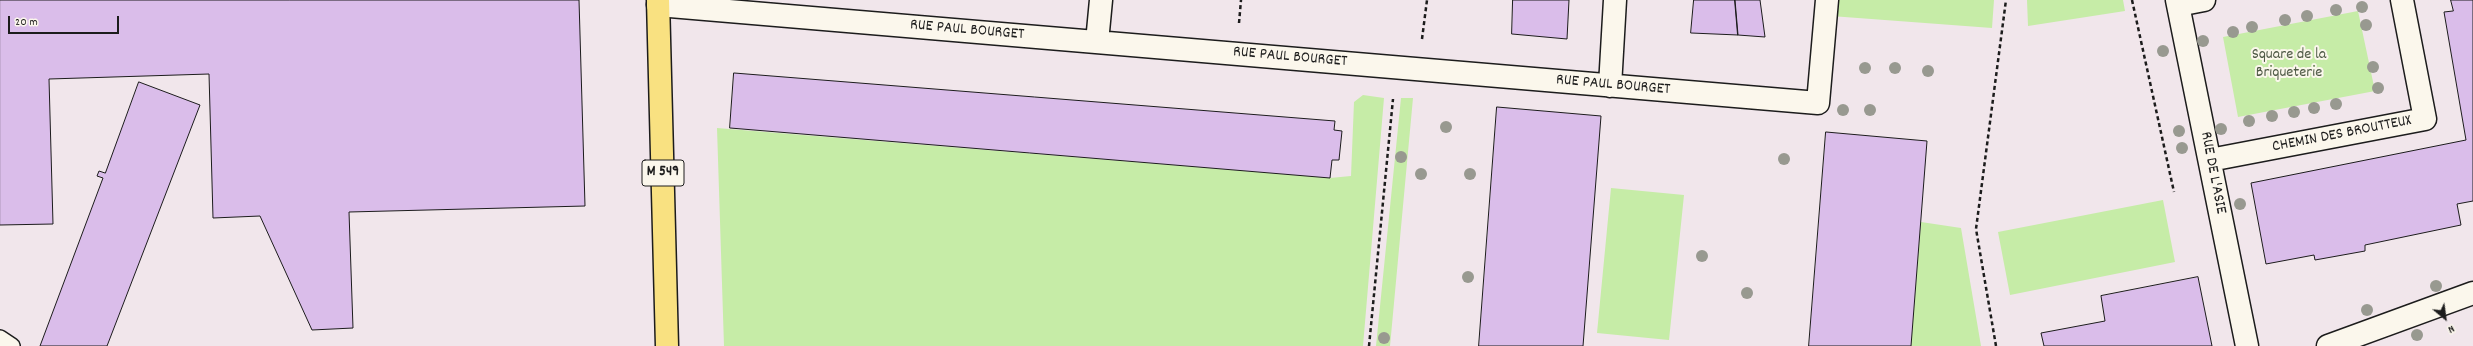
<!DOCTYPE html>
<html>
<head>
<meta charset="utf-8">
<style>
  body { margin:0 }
  #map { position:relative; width:2473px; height:346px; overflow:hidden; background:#f1e6eb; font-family:Dekko,sans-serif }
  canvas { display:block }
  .north { position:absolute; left:2425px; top:298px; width:40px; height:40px; -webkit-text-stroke:3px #fbf7ec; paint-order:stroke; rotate:151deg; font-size:11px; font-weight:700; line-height:16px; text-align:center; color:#1c1c1c }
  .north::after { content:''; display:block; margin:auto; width:14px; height:18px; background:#1c1c1c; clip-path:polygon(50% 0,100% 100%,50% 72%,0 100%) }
  .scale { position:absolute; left:8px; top:16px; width:111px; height:18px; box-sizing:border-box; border:2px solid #1c1c1c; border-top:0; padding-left:5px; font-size:12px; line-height:14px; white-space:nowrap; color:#1c1c1c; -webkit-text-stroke:3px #fbf7ec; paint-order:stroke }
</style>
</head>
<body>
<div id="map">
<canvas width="2473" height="346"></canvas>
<div class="north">N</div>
<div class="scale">20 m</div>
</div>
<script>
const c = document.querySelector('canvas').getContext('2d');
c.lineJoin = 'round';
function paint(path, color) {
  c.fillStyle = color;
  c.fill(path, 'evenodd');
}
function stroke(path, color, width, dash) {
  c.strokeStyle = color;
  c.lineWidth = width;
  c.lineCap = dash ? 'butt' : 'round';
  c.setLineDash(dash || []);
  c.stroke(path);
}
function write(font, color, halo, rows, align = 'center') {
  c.font = font + ' Dekko,sans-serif';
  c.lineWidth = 4;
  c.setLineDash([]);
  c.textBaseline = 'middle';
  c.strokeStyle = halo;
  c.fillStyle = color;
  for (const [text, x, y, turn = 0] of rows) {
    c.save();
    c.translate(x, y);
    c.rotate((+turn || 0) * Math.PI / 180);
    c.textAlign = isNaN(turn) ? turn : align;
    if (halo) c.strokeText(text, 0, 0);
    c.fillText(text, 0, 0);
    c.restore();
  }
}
paint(new Path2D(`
  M1831 0H1994L1992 28 1831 16Z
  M2027 0H2123L2125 11 2028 26Z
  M2358 11 2375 91 2238 117 2223 37Z
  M1363 95 1384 98 1363 346H724L717 128 1330 178 1351 176 1354 102Z
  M1401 98H1413L1390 346H1376Z
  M1611 188 1684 195 1669 340 1597 333Z
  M2163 200 2175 262 2010 295 1998 232Z
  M1921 222 1961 228 1981 346H1911Z`), '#c6eca7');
const building = new Path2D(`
  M0 0H579L585 206 349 212 353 328 312 330 260 216 213 218 209 74 49 79 53 224 0 225Z
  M1513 0H1569L1567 39 1512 34Z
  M1694 0H1735L1738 35 1691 33Z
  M1735 0H1760L1765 37 1738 35Z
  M2451 0H2473V201L2457 204 2461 225 2365 245V251L2315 260 2314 255 2266 264 2251 183 2466 140 2444 12 2453 11Z
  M734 73 1335 121 1334 130 1342 131 1339 160H1332L1330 178 730 128Z
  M139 82 200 105 107 346H40L103 178 97 176 99 171 105 173Z
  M1497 107 1601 116 1583 346H1479Z
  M1826 132 1927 141 1911 346H1809Z
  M2198 277 2212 346H2044L2041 333 2105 321 2101 296Z`);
paint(building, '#dabdea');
stroke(building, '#1c1c1c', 1);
const lane = new Path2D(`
  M0 338 12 346`);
const street = new Path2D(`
  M2177 0 2247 346
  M658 5 1818 103 1827 0
  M2178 5 2204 0
  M1097 42 1101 0
  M1610 86 1615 0
  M2210 160 2425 119 2402 0
  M2328 346 2473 293`);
const primary = new Path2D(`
  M658 0 667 346`);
stroke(lane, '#1c1c1c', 18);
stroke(street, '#1c1c1c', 25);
stroke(primary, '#1c1c1c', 25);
stroke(new Path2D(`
  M2132 0 2174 192
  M1239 23 1241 0
  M1422 39 1427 0
  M1369 346 1393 99
  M1996 346 1976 229 2006 0`), '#1c1c1c', 2.5, [4, 3]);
stroke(lane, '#fbf7ec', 15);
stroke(street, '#fbf7ec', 22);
stroke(primary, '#f9e181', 22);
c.fillStyle = '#989990';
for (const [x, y] of [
  [2362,7],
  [2336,10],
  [2307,16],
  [2285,20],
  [2366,25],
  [2252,27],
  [2233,32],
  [2203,41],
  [2163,51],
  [2373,67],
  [1865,68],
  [1895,68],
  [1928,71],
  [2378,88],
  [2336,104],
  [2314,108],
  [1843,110],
  [1870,110],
  [2294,112],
  [2272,116],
  [2249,121],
  [1446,127],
  [2221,129],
  [2179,131],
  [2182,148],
  [1401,157],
  [1784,159],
  [1421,174],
  [1470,174],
  [2240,204],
  [1702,256],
  [1468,277],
  [2436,286],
  [1747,293],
  [2367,310],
  [2417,335],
  [1384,338]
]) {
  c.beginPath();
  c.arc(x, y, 6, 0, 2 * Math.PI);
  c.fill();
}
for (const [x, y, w] of [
  [663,173,42]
]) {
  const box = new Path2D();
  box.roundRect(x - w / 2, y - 13, w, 26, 3);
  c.fillStyle = '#fbf7ec';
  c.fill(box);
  stroke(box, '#1c1c1c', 1);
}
write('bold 15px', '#1c1c1c', null, [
  ["M 549",663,173]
]);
write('16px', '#1c1c1c', '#fbf7ec', [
  ["RUE PAUL BOURGET",967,31,5],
  ["RUE PAUL BOURGET",1290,58,5],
  ["RUE PAUL BOURGET",1613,86,5],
  ["CHEMIN DES BROUTTEUX",2342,135,-11],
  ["RUE DE L'ASIE",2212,173,79]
]);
write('16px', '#4f5a46', '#fbf7ec', [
  ["Square de la",2289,56],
  ["Briqueterie",2289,74]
]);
</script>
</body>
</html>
